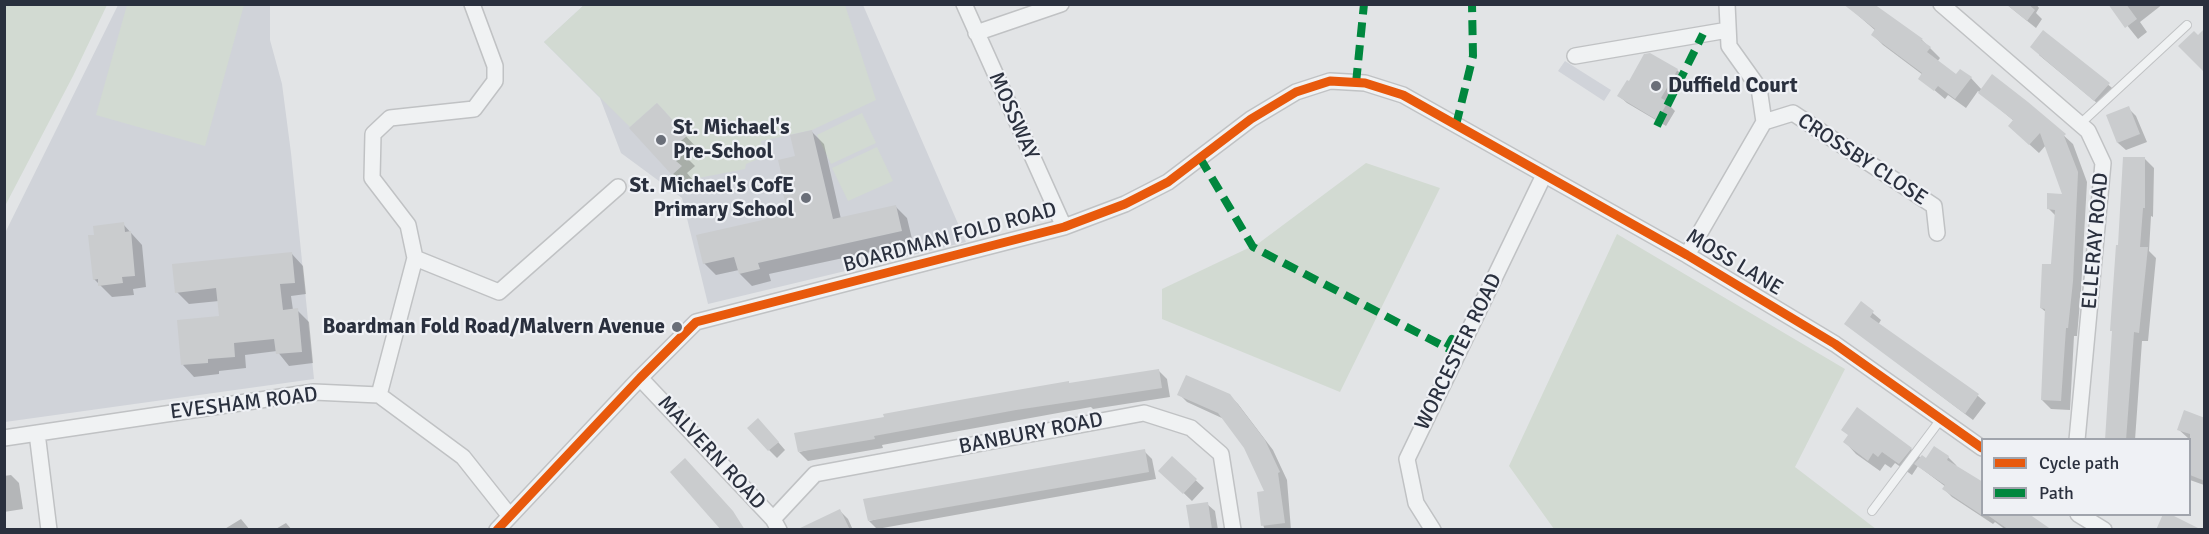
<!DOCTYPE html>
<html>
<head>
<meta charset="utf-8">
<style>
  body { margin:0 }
  #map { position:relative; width:2209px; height:534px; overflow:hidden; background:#e2e4e6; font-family:Signika,sans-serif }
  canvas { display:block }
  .frame { position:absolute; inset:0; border:6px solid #2a303e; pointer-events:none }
  .legend { position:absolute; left:1981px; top:438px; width:210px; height:78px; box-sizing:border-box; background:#eff1f5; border:2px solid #a0a4ac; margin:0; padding:8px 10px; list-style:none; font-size:18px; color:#2a303e }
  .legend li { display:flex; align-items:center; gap:12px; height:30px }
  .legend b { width:30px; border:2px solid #a0a4ac }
</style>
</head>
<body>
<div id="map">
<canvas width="2209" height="534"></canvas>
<div class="frame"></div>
<ul class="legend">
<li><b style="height:8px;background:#e8590c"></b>Cycle path</li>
<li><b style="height:8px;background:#00873e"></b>Path</li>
</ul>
</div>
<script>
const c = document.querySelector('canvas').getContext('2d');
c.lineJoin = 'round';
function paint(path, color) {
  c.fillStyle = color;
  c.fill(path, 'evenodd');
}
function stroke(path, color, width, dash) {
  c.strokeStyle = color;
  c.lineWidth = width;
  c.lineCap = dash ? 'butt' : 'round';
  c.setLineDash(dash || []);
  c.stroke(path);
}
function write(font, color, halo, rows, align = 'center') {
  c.font = font + ' Signika,sans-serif';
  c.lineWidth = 4.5;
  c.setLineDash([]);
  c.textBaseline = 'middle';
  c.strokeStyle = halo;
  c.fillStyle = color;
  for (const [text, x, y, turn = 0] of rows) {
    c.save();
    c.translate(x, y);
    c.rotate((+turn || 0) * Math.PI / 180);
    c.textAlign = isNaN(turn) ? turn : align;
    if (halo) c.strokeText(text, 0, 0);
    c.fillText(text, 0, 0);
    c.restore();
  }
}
paint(new Path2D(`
  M118 5H270V40L282 84 291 153 314 379 5 422 4 235Z
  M584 5H863L966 242 708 304 682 198 621 153 600 98 544 42Z
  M1565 61 1611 90 1604 101 1558 71Z`), '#d0d3d9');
paint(new Path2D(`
  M5 4 107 5 73 76 5 206Z
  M127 5H244L205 146 96 115Z
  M584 5H845L876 100 812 130 761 141 763 157 746 164 745 169 683 181 672 175 681 167 676 161 684 154 676 145 686 135 657 103 630 127 544 42Z
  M862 113 876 143 831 164 817 135Z
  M877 147 893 181 848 201 832 168Z
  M1366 163 1440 188 1340 392 1162 319V289L1259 243Z
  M1617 234 1845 369 1795 467 1876 529H1554L1509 466Z`), '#d2dad2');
paint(new Path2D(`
  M1845 4H1873L1922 40 1940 58 1937 62 1956 76 1971 78 1982 90 2028 103 2073 144 2087 182 2081 290 2077 336H2074L2070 410 2051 409 2042 400 2047 313 2041 308 2052 266 2056 216 2049 209 2064 195 2046 145 2039 153 2019 135 2014 121 1978 91 1966 108 1948 95 1945 99 1920 78 1923 75 1883 45 1873 35 1876 31Z
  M2006 4H2036L2039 8 2036 13 2042 19 2036 28Z
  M2110 4H2163L2140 22 2147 32 2138 39Z
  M2044 32 2117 92 2103 108 2039 55Z
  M1677 70 1685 78 1669 105 1675 111 1666 126 1627 103 1619 96Z
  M2128 108 2136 116 2147 142 2126 150 2118 143 2108 116Z
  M668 117 697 148 687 158 695 166 687 173 692 179 684 186 673 174Z
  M812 132 824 144 841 219 895 206 907 218 913 243 769 274 771 281 752 286 740 274 739 270 716 275 704 263 769 220 787 205 788 194 797 157Z
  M2145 159 2154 168 2153 217 2151 216 2149 251 2156 258 2148 341H2142L2135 440H2106L2119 247Z
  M123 224 142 245 146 287 133 289 134 295 112 297 94 279 96 236Z
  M292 254 303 266 306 294 291 296 293 310H297L309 322 313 363 289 366 277 351 245 355 246 368 219 371V374L194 377 183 365 220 317 219 301 189 304 177 292Z
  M1861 303 1881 320 1878 325 1978 396 1986 403 1973 420 1846 324Z
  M1158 370 1167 379 1170 397 1093 409 1091 407 882 445 883 448 808 461 799 452 1070 385Z
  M1179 394 1230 396 1238 404 1273 450 1287 480 1291 530H1265L1263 525 1266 492 1246 447 1224 419 1187 402Z
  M2204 420V485L2190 480V440H2187L2188 438 2178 429Z
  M766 428 785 450 777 458 769 450Z
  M1845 442 1911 449 1921 458 1926 460 1948 457 1956 465 1982 514H2027L2048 530H2006L1995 522 1993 524 1952 497 1944 489 1946 487 1918 466 1912 475 1895 463 1891 468 1885 464 1880 471 1856 454Z
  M1144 451 1152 459 1156 479 877 529 869 521Z
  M1172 458 1204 488 1192 501 1168 478Z
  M11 475 19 483 23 509 4 512V476Z
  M1207 504 1215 511 1218 530H1191Z
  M840 511 848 519 853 530H811Z
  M241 519 250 530H223Z
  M286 523 292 530H274Z`), '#0003');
paint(new Path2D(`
  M1843 4H1874L1923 39 1921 40 1931 47 1927 52 1956 74 1960 69 1972 77 1955 99 1938 86 1934 91 1918 79 1922 73 1871 35 1875 29Z
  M2006 4H2028L2035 10 2027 21Z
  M2108 4H2126L2137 19 2125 28Z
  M2205 28V73L2178 46 2194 31 2198 35Z
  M2043 30 2110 83 2094 101 2030 47Z
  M1650 53 1678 69 1661 98 1668 102 1657 120 1617 96 1627 80 1629 81 1644 54Z
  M1992 74 2028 102 2066 134 2064 136 2078 172 2073 281 2068 328H2066L2061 401 2041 400 2045 309 2040 308 2042 264H2051L2055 210 2047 209V193L2062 194 2040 133 2029 145 2008 126 2013 120 1978 93Z
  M657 103 687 136 676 145 684 154 676 161 682 166 672 175 629 128Z
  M2129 106 2140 134 2117 143 2106 115Z
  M812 130 833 219 896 205 902 231 758 263 760 269 739 274 734 257 703 264 696 235 767 219 764 209 786 204 783 194 786 193 778 160 795 156 790 135Z
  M2123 157H2145V208H2143L2140 247H2148L2139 333 2134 332 2126 440H2105L2112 331H2110L2116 245H2118Z
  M124 222 125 232 131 231 135 276 122 277 123 283 98 286V279L93 280 88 235H94L93 226Z
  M292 252 295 283 280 284 283 310 298 308 302 352 276 354 274 339 234 343 235 357 208 359V363L181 365 177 320 219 316 216 288 175 293 172 264Z
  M1861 301 1874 311 1870 317 1979 394 1965 414 1844 324Z
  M1159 369 1162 388 1016 410 874 436 875 439 798 452 794 433 884 417 883 414 965 399 1069 381V383Z
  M1186 375 1230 394 1265 440 1280 472 1278 473 1285 523 1261 526 1257 492 1264 491 1244 448 1218 413 1177 395Z
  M1857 407 1912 448 1899 464 1882 452 1878 457 1873 453 1868 461 1843 442 1848 435 1841 430Z
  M2184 410 2205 418V481L2190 475V434L2177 430Z
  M758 418 779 442 768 451 747 428Z
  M1934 446 1949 456 1947 460 1983 482V516L1942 489 1945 485 1914 464 1922 455 1926 458Z
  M1145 449 1149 472 868 521 863 499Z
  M1172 456 1197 479 1183 494 1158 471Z
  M685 458 733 511 745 530H721L670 472Z
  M1208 502 1212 530H1190L1186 505Z
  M840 509 850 530H796Z
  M1986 514H2029L2052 530H2009Z
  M2163 514H2170L2202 530H2156Z`), '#caccce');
const lane = new Path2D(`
  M2080 124 2187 25
  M1872 511 1941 419`);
const street = new Path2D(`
  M964 4 1064 227
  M1941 4 2088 131 2103 163 2077 440
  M976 33 1061 4
  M1575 56 1728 30
  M1764 122 1793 113 1934 206 1937 233
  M1687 255 1764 122 1759 88 1729 46 1727 4
  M415 258 499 292 618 187
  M640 378 773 519 779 530
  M379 395 415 258 408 225 372 178 373 134 390 118 474 109 495 81V66L472 4
  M37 433 49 530
  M4 438 314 392 379 395 463 457 509 515
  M2078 514 2104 530
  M773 519 815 474 1144 413 1191 428 1221 454 1233 530
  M497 530 640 378 696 322 1064 227 1125 204 1168 182 1251 119 1296 92 1330 81 1365 83 1403 95 1687 255 1835 344 1982 448
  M1433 530 1416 503 1407 459 1544 175`);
stroke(lane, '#c0c2c4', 10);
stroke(street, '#c0c2c4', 18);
stroke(lane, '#f0f2f3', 8);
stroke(street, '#f0f2f3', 15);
stroke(new Path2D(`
  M1356 83 1364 4
  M1456 125 1473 56 1472 4
  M1657 126 1703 34
  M1200 158 1253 247 1447 348 1452 339 1463 345`), '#00873e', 8, [15, 8]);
stroke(new Path2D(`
  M497 530 640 378 696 322 1064 227 1125 204 1168 182 1251 119 1296 92 1330 81 1365 83 1403 95 1687 255 1835 344 1982 448`), '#e8590c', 9);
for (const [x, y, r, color] of [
  [1656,86,6,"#6a6f79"],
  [661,140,6,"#6a6f79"],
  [806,198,6,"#6a6f79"],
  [677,327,6,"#6a6f79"]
]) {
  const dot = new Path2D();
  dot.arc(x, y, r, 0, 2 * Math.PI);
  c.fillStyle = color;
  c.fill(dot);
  stroke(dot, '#eff1f5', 2);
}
write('bold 21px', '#2a303e', '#eff1f5', [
  ["Duffield Court",1668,86],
  ["St. Michael's",673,128],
  ["Pre-School",673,152],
  ["St. Michael's CofE",794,186,"right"],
  ["Primary School",794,210,"right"],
  ["Boardman Fold Road/Malvern Avenue",665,327,"right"]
], 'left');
write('21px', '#2a303e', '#eff1f5', [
  ["MOSSWAY",1013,116,66],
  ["CROSSBY CLOSE",1862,160,33],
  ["BOARDMAN FOLD ROAD",950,238,-15],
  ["ELLERAY ROAD",2096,241,-85],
  ["MOSS LANE",1734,263,31],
  ["WORCESTER ROAD",1459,352,-64],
  ["EVESHAM ROAD",244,404,-7],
  ["BANBURY ROAD",1031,434,-11],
  ["MALVERN ROAD",711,453,47]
]);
</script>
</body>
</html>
